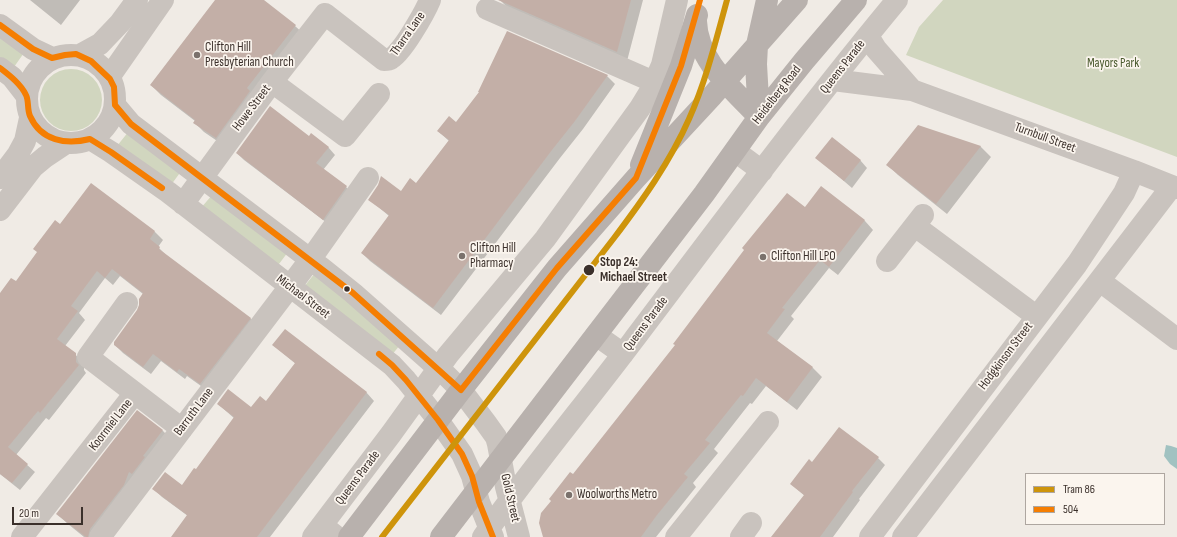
<!DOCTYPE html>
<html>
<head>
<meta charset="utf-8">
<style>
  body { margin:0 }
  #map { position:relative; width:1177px; height:537px; overflow:hidden; background:#f0ebe5; font-family:"Sofia Sans Condensed",sans-serif }
  canvas { display:block }
  .legend { position:absolute; left:1025px; top:473px; width:140px; height:52px; box-sizing:border-box; background:#fbf5ee; border:1px solid #aea6a0; margin:0; padding:5px 7px; list-style:none; font-size:12px; color:#3b302b }
  .legend li { display:flex; align-items:center; gap:8px; height:20px }
  .legend b { width:20px; border:1px solid #aea6a0 }
  .scale { position:absolute; left:12px; top:507px; width:71px; height:18px; box-sizing:border-box; border:2px solid #3b302b; border-top:0; padding-left:5px; font-size:12px; line-height:14px; white-space:nowrap; color:#3b302b; -webkit-text-stroke:3px #fbf5ee; paint-order:stroke }
</style>
</head>
<body>
<div id="map">
<canvas width="1177" height="537"></canvas>
<ul class="legend">
<li><b style="height:5px;background:#ce940b"></b>Tram 86</li>
<li><b style="height:5px;background:#f57e02"></b>504</li>
</ul>
<div class="scale">20 m</div>
</div>
<script>
const c = document.querySelector('canvas').getContext('2d');
c.lineJoin = 'round';
function paint(path, color) {
  c.fillStyle = color;
  c.fill(path, 'evenodd');
}
function stroke(path, color, width, dash) {
  c.strokeStyle = color;
  c.lineWidth = width;
  c.lineCap = dash ? 'butt' : 'round';
  c.setLineDash(dash || []);
  c.stroke(path);
}
function write(font, color, halo, rows, align = 'center') {
  c.font = font + ' "Sofia Sans Condensed",sans-serif';
  c.lineWidth = 3.5;
  c.setLineDash([]);
  c.textBaseline = 'middle';
  c.strokeStyle = halo;
  c.fillStyle = color;
  for (const [text, x, y, turn = 0] of rows) {
    c.save();
    c.translate(x, y);
    c.rotate((+turn || 0) * Math.PI / 180);
    c.textAlign = isNaN(turn) ? turn : align;
    if (halo) c.strokeText(text, 0, 0);
    c.fillText(text, 0, 0);
    c.restore();
  }
}
paint(new Path2D(`
  M943 0H1177V157L906 55 919 27Z
  M0 30 26 50 14 67 0 57Z
  M40 100a31 31 0 1 1 62 0a31 31 0 1 1-62 0Z
  M129 131 182 170 171 185 117 146Z
  M213 194 288 252 276 268 200 209Z
  M315 273 400 345 391 356 303 288Z`), '#d1d6bf');
paint(new Path2D(`
  M1166 445 1171 446 1177 448V469L1170 464 1164 456Z`), '#a1c2c1');
paint(new Path2D(`
  M30 0H80L61 25Z
  M217 0H262L295 26 305 35 226 147 204 132 195 123V121L161 95 151 85Z
  M500 0H643L627 61 510 10Z
  M507 33 607 76 615 84 583 129 560 158 441 315 370 261 362 253 389 216 369 199 379 186 401 192 416 184 449 141 438 131 457 123 481 92Z
  M309 137 328 147 335 155 323 170 346 187 353 194 331 226 244 160 237 153Z
  M980 146 991 157 947 214 898 175 888 165Z
  M817 158 860 160 867 168 852 188Z
  M91 185 155 232 163 240 158 247 167 256 250 318 258 326 208 391 187 376 185 379 161 361 151 374 123 353 115 345 138 311 143 294 120 276 113 285 105 278 79 313 85 320 65 346 84 362V370L86 373 49 420 46 418 16 455 35 472 20 490 0 474V315L60 225Z
  M821 188 865 221 873 230 838 275 829 268 791 316 794 319 777 341 813 368 822 377 797 410 766 386 752 404 750 403 714 449 718 453 693 483 696 487 656 537H544L573 475 805 208Z
  M273 345 366 392 374 401 270 537H172L188 516 162 497 154 489 182 486 196 471 235 419 218 404 251 409 266 402 296 364Z
  M137 412 163 431 173 441 103 537H84L68 524 57 514Z
  M878 458 885 465 859 499 860 500 833 537H772L805 496 791 484 812 463Z`), '#0003');
paint(new Path2D(`
  M215 0H264L296 25 247 88 250 91 216 138 193 123 195 120 150 85Z
  M498 0H631L617 52Z
  M507 31 608 75 575 121 552 150 433 308 361 253 389 215 368 200 378 185 381 176 401 191 410 178 416 183 449 140 437 131 449 116 456 122 479 92H478Z
  M270 106 309 136 311 133 329 147 316 163 347 186 323 220 236 153Z
  M918 125 981 146 936 204 886 165Z
  M832 137 861 160 844 181 815 158Z
  M91 183 155 231 150 239 160 247 159 249 251 318 200 384 179 369 177 372 153 354 143 367 114 345V342L137 310 139 305V299L143 293 112 269 105 278 97 271 71 306 78 311 57 339 76 353V362L79 365 40 413 38 411 8 447 28 464 12 483 0 474V293L11 278 16 281 37 252 33 249 55 220 60 224Z
  M821 186 865 220 829 267 820 260 782 308 785 309 767 333 813 367 787 402 756 378 743 396 741 395 705 440 710 443 684 474 688 477 657 515 641 537H543L539 523 541 513 551 501 549 499 570 472 573 474 675 345 673 344 744 250 742 248 787 193 805 207Z
  M285 329 367 392 257 537H171L187 515 152 489 165 472 182 485 194 468 196 469 234 417 217 404 228 389 251 407 260 396 266 401 295 363 272 345Z
  M137 410 163 430 143 456 145 457 132 474 129 472 124 485 90 529 88 537H86L56 514Z
  M839 427 879 457 852 491 853 492 820 537H771L804 495 790 484 809 459 812 462Z`), '#c3afa7');
stroke(new Path2D(`
  M487 9 654 82
  M0 25 33 49 52 58
  M868 36 876 49 912 90
  M27 99a44 44 0 1 1 88 0a44 44 0 1 1-88 0Z
  M80 55 100 44 120 23 137 0
  M0 68 12 77 26 95
  M110 76 163 0
  M833 80 912 90 1134 171 1177 188
  M272 82 345 136 379 94
  M115 105 131 124 323 269 353 293 447 376 461 390 486 423 496 437 498 444 506 487 519 537
  M90 139 111 152 168 192 392 365 406 380 438 420 462 454 472 476 479 502 493 537
  M735 151 762 171
  M0 178 18 154 25 141 30 118
  M183 204 272 82 325 14 384 60C385 60 390 60 390 59 401 55 425 12 430 0
  M0 210 33 167 45 157 66 143
  M915 226 1036 316
  M887 261 923 215
  M1100 281 1177 339
  M596 335 623 354
  M135 393 182 429
  M322 525 337 537
  M22 537 135 393 88 357 127 303
  M100 537 310 260 368 178
  M313 537 391 434 448 355 545 239 640 108 651 90 662 65 677 0
  M483 537C530 470 583 407 632 342 719 227 805 111 897 0
  M676 537 768 422
  M741 537 751 523
  M870 537 1077 264 1124 193 1134 171
  M903 537 1172 186`), '#c9c3be', 22);
stroke(new Path2D(`
  M696 21C697 61 733 89 759 117
  M759 117 756 64 757 45 767 0
  M641 165 681 66 697 15
  M349 537 461 390 557 268 636 178 712 96 797 0
  M441 537 704 194 759 117 804 61 856 0`), '#b8b1ad', 22);
stroke(new Path2D(`
  M0 25 33 49 52 58 65 55 76 54 91 61 110 79 114 87 115 105 131 124 353 293 461 390 557 268 636 178 681 66 700 0
  M0 68C9 75 21 84 26 95 29 101 27 109 30 116 41 141 66 145 90 139L111 152 162 188
  M379 354 392 365 406 380 438 420 462 454 472 476 479 502 493 537`), '#f57e02', 6);
stroke(new Path2D(`
  M382 537 614 238C642 201 670 162 689 119 706 81 716 40 727 0`), '#ce940b', 6);
for (const [x, y, r, color] of [
  [197,55,4,"#7a716c"],
  [462,256,4,"#7a716c"],
  [763,257,4,"#7a716c"],
  [589,270,6,"#3b302b"],
  [347,289,3.5,"#3b302b"],
  [569,495,4,"#7a716c"]
]) {
  const dot = new Path2D();
  dot.arc(x, y, r, 0, 2 * Math.PI);
  c.fillStyle = color;
  c.fill(dot);
  stroke(dot, '#fbf5ee', 1.5);
}
write('13px', '#3b302b', '#fbf5ee', [
  ["Tharra Lane",408,34,-55],
  ["Queens Parade",843,67,-52],
  ["Heidelberg Road",777,95,-52],
  ["Howe Street",252,108,-53],
  ["Turnbull Street",1045,138,20],
  ["Michael Street",303,297,37],
  ["Queens Parade",646,324,-53],
  ["Hodgkinson Street",1006,356,-53],
  ["Barruth Lane",194,412,-53],
  ["Koormiel Lane",111,425,-52],
  ["Queens Parade",358,478,-53],
  ["Gold Street",510,498,77]
]);
write('13px', '#3b302b', '#fbf5ee', [
  ["Clifton Hill",205,48],
  ["Presbyterian Church",205,63],
  ["Clifton Hill",470,249],
  ["Pharmacy",470,264],
  ["Clifton Hill LPO",771,257],
  ["Woolworths Metro",577,495]
], 'left');
write('13px', '#4a5a2e', '#fbf5ee', [
  ["Mayors Park",1113,64]
]);
write('bold 13px', '#3b302b', '#fbf5ee', [
  ["Stop 24:",600,263],
  ["Michael Street",600,278]
], 'left');
</script>
</body>
</html>
